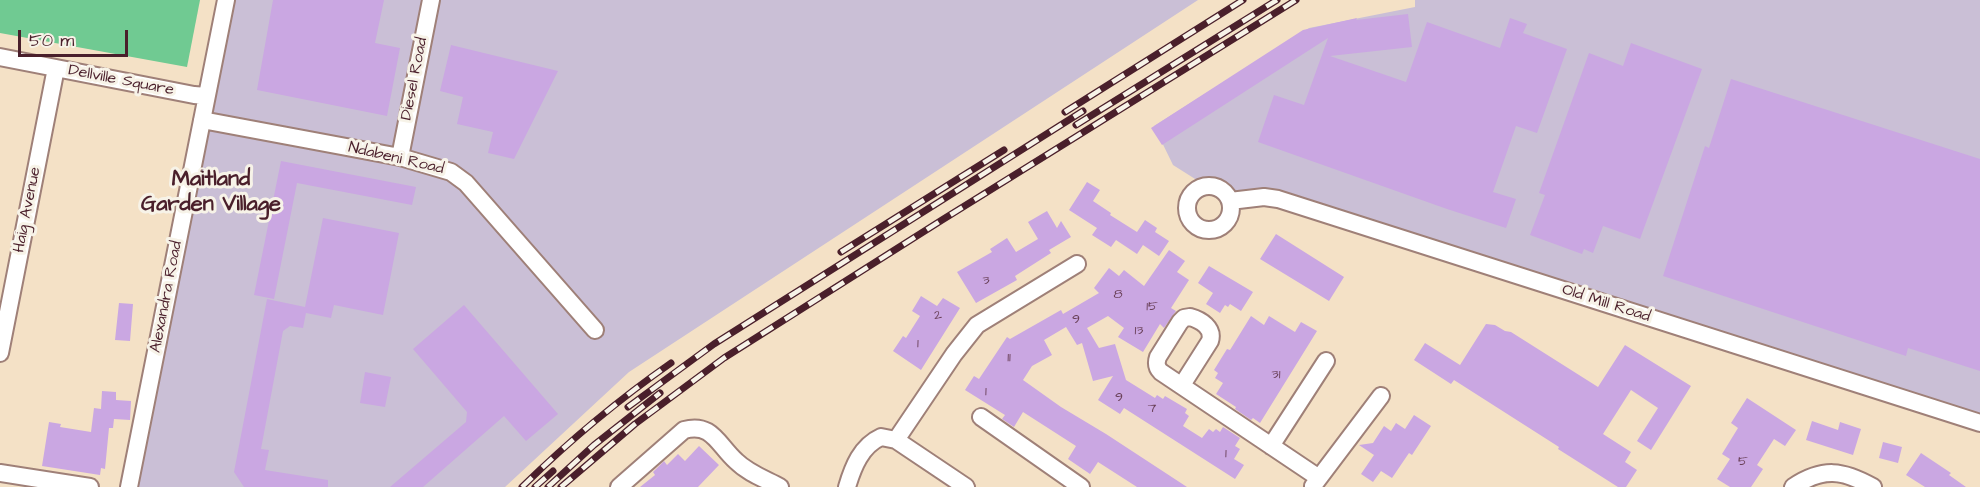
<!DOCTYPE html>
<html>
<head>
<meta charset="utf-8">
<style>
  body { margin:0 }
  #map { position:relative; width:1980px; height:487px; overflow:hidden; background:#f4e1c6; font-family:"Architects Daughter",sans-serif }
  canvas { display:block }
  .scale { position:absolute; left:18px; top:30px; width:110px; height:27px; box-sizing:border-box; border:3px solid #4a1f2b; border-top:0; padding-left:8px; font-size:18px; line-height:21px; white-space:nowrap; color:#4a1f2b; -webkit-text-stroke:4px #f7f3e8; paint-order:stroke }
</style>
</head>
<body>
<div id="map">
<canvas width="1980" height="487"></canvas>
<div class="scale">50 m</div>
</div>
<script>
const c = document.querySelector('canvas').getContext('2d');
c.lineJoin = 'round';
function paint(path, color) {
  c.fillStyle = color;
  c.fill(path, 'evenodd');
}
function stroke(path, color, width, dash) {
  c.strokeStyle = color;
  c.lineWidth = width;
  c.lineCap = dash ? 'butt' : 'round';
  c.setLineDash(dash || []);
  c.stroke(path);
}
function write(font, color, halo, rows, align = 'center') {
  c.font = font + ' "Architects Daughter",sans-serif';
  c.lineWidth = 6;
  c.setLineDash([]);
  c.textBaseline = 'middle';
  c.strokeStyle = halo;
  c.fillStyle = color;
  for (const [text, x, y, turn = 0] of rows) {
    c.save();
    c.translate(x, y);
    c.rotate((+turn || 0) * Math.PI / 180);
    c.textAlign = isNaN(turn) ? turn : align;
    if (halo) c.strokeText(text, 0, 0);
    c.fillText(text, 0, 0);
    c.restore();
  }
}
paint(new Path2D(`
  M226 0H1198L629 372 505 487H129Z
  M1415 0H1980V423L1278 199 1230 201 1173 165 1154 126 1309 28 1415 7Z`), '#cabfd6');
paint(new Path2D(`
  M0 0H200L187 67 0 33Z`), '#70ca92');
paint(new Path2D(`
  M273 0H384L375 43 400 48 387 116 257 90Z
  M1408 14 1412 47 1330 56 1406 82 1427 22 1500 48 1510 18 1527 24 1523 33 1567 49 1537 133 1516 126 1493 192 1516 199 1506 228 1447 209 1258 142 1274 95 1304 105 1328 38 1162 145 1151 128 1303 30 1357 18 1356 20Z
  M1631 43 1702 69 1640 239 1603 226 1593 253 1584 249 1582 254 1530 235 1545 195 1539 193 1589 53 1623 66Z
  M451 45 558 71 514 159 488 153 493 132 457 124 463 97 440 91Z
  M1731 79 1980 159V371L1908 348 1906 356 1663 276 1705 146 1709 148Z
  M281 161 416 187 412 205 297 183 274 299 254 295Z
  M1087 182 1100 190 1093 201 1111 213 1110 215 1137 232 1145 220 1157 228 1155 232 1169 241 1159 256 1143 245 1137 254 1116 240 1111 247 1092 235 1097 228 1069 210Z
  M1047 211 1057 228 1061 221 1071 237 1049 250 1051 253 1015 276 1017 280 976 303 957 272 992 252 990 249 1007 238 1016 252 1038 239 1028 222Z
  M323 218 399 233 383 315 334 305 331 318 306 313 303 328 290 326 283 331 261 449 269 450 265 470 328 480V487H244L234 472 267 299 305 307Z
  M1276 234 1344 277 1329 301 1260 259Z
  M1169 250 1185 261 1177 272 1189 280 1171 308 1176 311 1164 328 1160 324 1143 352 1118 337 1124 328 1108 316 1087 328 1099 348 1115 344 1126 380 1155 398 1157 395 1163 399 1165 396 1187 409 1185 413 1189 416 1183 426 1202 438 1209 429 1213 432 1216 429 1220 432 1223 427 1240 438 1235 446 1240 449 1234 459 1244 465 1235 479 1124 408 1120 414 1098 400 1113 376 1093 381 1082 343 1077 345 1066 327 1044 340 1052 355 1032 366 1023 380 1061 407 1106 434 1187 487H1137L1098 462 1090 474 1068 459 1076 446 1023 412 1014 427 1002 419 1005 415 965 390 974 376 979 379 1007 337 1010 339 1061 310 1063 314 1099 293 1094 288 1109 268 1119 276 1124 270 1144 286Z
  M1209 266 1253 292 1241 311 1230 304 1228 307 1225 305 1220 313 1206 304 1213 293 1198 283Z
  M921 296 937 306 943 298 960 308 921 370 893 351 903 336 906 338 920 316 912 311Z
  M119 303 133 304 130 341 115 340Z
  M464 305 558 414 526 441 504 416 423 487H390L466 422 467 412 413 349Z
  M1251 316 1264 325 1269 316 1295 332 1301 322 1317 331 1260 423 1253 418 1251 420 1235 409 1236 407 1216 394 1223 383 1215 378 1218 373 1214 370 1227 349 1230 350Z
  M1486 324 1495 325 1505 331 1511 332 1598 387 1625 345 1691 386 1651 450 1637 441 1658 408 1631 390 1603 434 1631 452 1625 462 1637 470 1626 487H1618L1558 449 1559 447 1454 380 1451 384 1414 360 1425 343 1460 365Z
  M365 372 391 377 385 407 360 403Z
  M102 391 116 392V400L131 401 130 420 114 419 113 428H109L105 469 101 468 100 475 42 466 49 422 61 424 60 427 91 432 94 408 101 409Z
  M1747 398 1796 430 1785 446 1774 439 1757 465 1763 469 1751 487H1730L1717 479 1730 459 1722 454 1738 428 1731 423Z
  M1414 415 1431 426 1412 455 1409 453 1392 478 1381 471 1373 482 1361 474 1374 455 1359 445 1373 443 1384 426 1391 431 1396 423 1405 429Z
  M1812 421 1838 430 1840 422 1861 429 1853 455 1806 440Z
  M1883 442 1902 447 1898 463 1879 458Z
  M699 446 719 465 698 487H640L655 475 653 472 664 461 667 465 678 454 685 461Z
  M1921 453 1951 473 1949 475 1966 487H1925L1906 475Z`), '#caa7e2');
const minor = new Path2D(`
  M0 57 194 95 207 96
  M202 120 400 157 451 172 466 183 595 330
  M400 157 431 0
  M1187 208a22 22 0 1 1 44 0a22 22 0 1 1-44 0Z
  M1230 201 1264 197 1278 199 1980 423
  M0 353 56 68
  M1182 385 1210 341C1214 328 1201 320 1190 317L1184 318 1180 322 1158 357C1156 363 1156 367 1161 372L1319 478
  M981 417 1081 487
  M896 440 954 354 977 325 1077 264
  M1271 446 1326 361
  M0 473 90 487
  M1313 486 1381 396
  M129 487 226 0
  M619 487 684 430C712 422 718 445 736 461 748 473 765 479 780 487
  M847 487C853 467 861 446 881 437L896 440 966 487
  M1793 487C1823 467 1843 470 1873 487`);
stroke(minor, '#9f8078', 20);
stroke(minor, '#fff', 16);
const rail = new Path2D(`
  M1065 112 1243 0
  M1076 125 1277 0
  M841 252 1004 150
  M628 407 714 344 1083 111
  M522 487C568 442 618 400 671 363
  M535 487 553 471
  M548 487 594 445 660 393
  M561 487 635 424 724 358 942 220 1296 0`);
stroke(rail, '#4a1f2b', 7);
stroke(rail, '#f7f3e8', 4.5, [14]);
write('14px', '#6a4159', null, [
  ["3",986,281],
  ["8",1118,295],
  ["15",1152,307],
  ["2",938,316],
  ["9",1076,320],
  ["13",1139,331],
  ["1",918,344],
  ["11",1009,358],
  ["31",1276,375],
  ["1",986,392],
  ["9",1119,398],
  ["7",1152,409],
  ["1",1226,454],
  ["5",1743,462]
]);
write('16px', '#4a1f2b', '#f7f3e8', [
  ["Diesel Road",415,79,-79],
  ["Dellville Square",121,81,11],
  ["Ndabeni Road",396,159,13],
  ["Haig Avenue",28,210,-79],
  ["Alexandra Road",167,297,-79],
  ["Old Mill Road",1606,304,18]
]);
write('bold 22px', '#4a1f2b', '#f7f3e8', [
  ["Maitland",211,180],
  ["Garden Village",211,205]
]);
</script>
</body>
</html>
